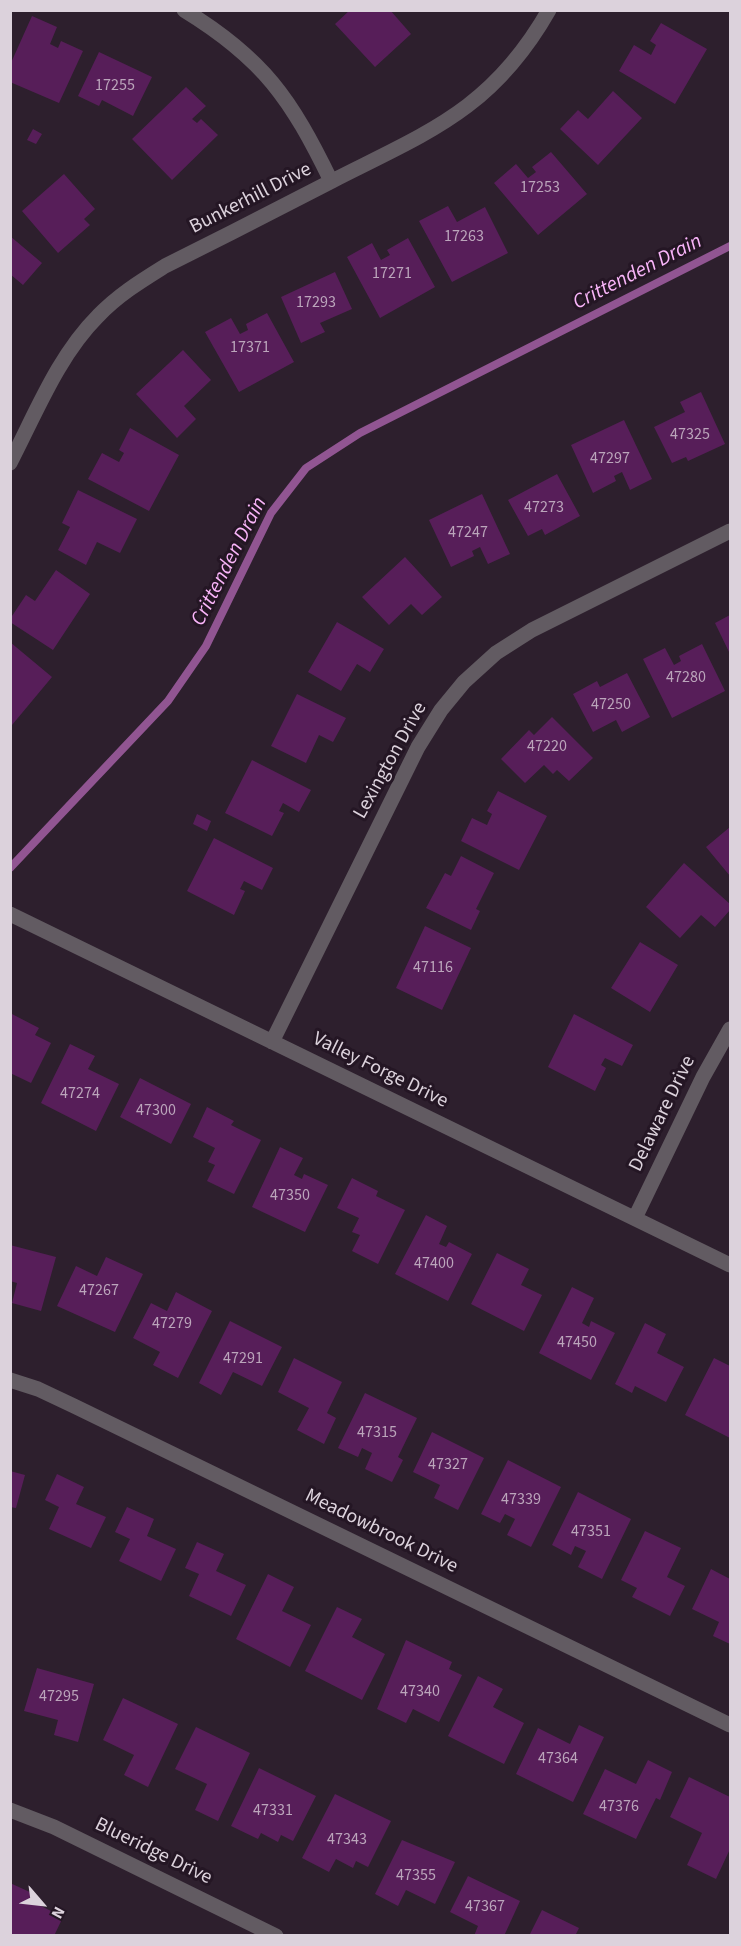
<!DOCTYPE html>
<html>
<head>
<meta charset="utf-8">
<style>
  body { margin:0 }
  #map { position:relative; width:741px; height:1946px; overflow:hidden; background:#2d1f2d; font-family:"Source Sans 3",sans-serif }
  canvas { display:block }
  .frame { position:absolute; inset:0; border:12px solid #dcd2dc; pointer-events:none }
  .north { position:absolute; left:12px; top:1874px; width:60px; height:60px; -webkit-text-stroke:4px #241624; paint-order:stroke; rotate:118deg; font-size:16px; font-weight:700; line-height:24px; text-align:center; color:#dcd2dc }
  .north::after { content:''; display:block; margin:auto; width:21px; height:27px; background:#dcd2dc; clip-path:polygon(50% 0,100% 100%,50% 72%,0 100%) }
</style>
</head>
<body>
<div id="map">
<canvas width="741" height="1946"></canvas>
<div class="frame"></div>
<div class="north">N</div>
</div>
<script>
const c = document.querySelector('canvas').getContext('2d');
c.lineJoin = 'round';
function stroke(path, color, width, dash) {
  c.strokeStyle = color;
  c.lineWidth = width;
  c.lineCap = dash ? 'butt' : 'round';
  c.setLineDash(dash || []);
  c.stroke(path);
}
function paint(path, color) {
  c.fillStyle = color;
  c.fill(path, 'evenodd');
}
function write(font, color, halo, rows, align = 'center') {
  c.font = font + ' "Source Sans 3",sans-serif';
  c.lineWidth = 6;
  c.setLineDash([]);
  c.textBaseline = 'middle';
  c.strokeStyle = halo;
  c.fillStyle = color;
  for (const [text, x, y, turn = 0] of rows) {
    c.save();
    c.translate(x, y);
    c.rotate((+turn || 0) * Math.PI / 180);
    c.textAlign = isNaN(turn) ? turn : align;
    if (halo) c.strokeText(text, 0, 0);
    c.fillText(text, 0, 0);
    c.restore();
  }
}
stroke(new Path2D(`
  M10 868 168 701 206 646 271 513 306 468 360 433 730 246`), '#915592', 8);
paint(new Path2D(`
  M350 10H390L411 34 375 67 335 24Z
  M32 16 57 27 50 44 58 48 61 41 83 51 59 103 10 82V65Z
  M661 23 707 49 675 104 619 71 634 45 651 55 656 45 650 41Z
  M99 52 152 77 133 116 102 100 99 106 78 96Z
  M186 87 206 106 192 119 197 123 201 119 218 135 172 180 132 139Z
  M613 91 642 118 598 165 560 129 578 110 588 119Z
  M33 129 42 134 36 144 27 140Z
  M551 152 587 194 538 235 494 183 516 164 528 178 536 172 532 167Z
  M64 174 95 209 84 219 90 225 58 253 22 211Z
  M448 206 457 222 485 207 508 253 452 282 419 221Z
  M10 236 42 263 23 285 10 274Z
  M408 238 435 287 380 318 347 257 372 243 381 260 390 255 387 250Z
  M335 272 352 309 320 323 325 332 301 343 281 297Z
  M267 313 294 362 239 392 205 332 231 318 240 334 248 330 246 324Z
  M183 350 211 380 184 406 196 419 177 438 136 394Z
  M701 392 725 444 688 461 686 457 672 463 654 427 685 412 680 402Z
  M624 420 652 479 630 490 622 472 614 476 616 481 593 493 571 445Z
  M130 428 179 455 149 511 88 479 102 453 119 462 124 453 119 450Z
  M557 474 580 516 545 535 542 529 528 536 508 500Z
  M78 490 137 519 120 553 97 542 86 565 58 550 70 527 62 523Z
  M482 494 510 554 488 564 480 547 472 551 474 556 451 567 429 520Z
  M405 557 442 597 422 615 411 604 389 625 362 597Z
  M56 570 90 594 53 650 10 622V619L26 595 35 601Z
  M730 615V654L715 623Z
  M337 622 384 649 370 672 357 664 341 691 308 672Z
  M10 642 52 677 12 725 10 724Z
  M702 644 725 691 672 718 643 659 665 648 674 665 681 661 679 656Z
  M627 673 650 717 622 732 616 720 593 732 573 694 597 681 600 687Z
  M297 694 346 718 333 742 319 735 306 763 271 746Z
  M552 717 593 758 569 781 557 770 553 774 544 765 525 783 501 759 529 730 534 735Z
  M252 760 311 790 299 812 283 803 279 811 284 813 272 836 225 813Z
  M498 791 547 816 519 870 461 841 472 818 487 825 492 814 487 811Z
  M197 814 211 821 207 831 193 824Z
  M730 827V876L706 847Z
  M214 838 273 868 262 890 244 881 240 889 245 891 234 915 187 891Z
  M461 856 494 873 476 909 480 911 471 930 426 908 445 873 451 876Z
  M684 863 730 904V910L715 927 701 915 680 938 646 907Z
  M425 926 471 948 442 1010 396 988Z
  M640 942 678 965 650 1012 611 988Z
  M10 1013 39 1028 35 1035 51 1043 31 1083 10 1073Z
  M574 1014 633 1045 622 1066 605 1058 601 1065 606 1068 595 1091 548 1067Z
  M70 1044 95 1056 88 1069 119 1084 96 1131 41 1103Z
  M140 1078 191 1104 171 1144 120 1117Z
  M207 1107 234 1121 231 1125 261 1140 234 1194 207 1181 215 1165 208 1162 215 1148 193 1137Z
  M280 1147 303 1158 294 1175 302 1179 304 1174 328 1185 305 1232 252 1207Z
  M352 1178 378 1191 376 1196 405 1210 378 1264 352 1251 360 1235 352 1232 359 1218 337 1208Z
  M426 1215 447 1226 439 1244 446 1247 449 1242 472 1254 448 1301 395 1274Z
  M10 1245 56 1257 41 1311 12 1303 17 1283 10 1281Z
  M497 1253 529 1269 521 1285 542 1295 524 1331 471 1304Z
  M106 1257 143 1274 115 1332 57 1306 76 1266 97 1276Z
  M572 1287 594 1298 582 1323 589 1327 591 1321 615 1333 591 1380 539 1353Z
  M176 1292 212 1311 178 1378 153 1365 160 1352 133 1338 151 1303 167 1311Z
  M230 1321 282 1347 262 1386 233 1372 221 1395 199 1383Z
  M645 1323 666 1334 657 1353 684 1367 666 1402 635 1386 632 1393 615 1384Z
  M294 1358 342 1382 327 1413 336 1418 324 1444 297 1430 309 1408 278 1392Z
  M714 1358 730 1366V1438L685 1415Z
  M365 1393 417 1418 398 1457 403 1460 392 1482 365 1469 372 1453 362 1448 358 1457 338 1448Z
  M432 1432 484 1458 458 1510 434 1498 440 1485 413 1472Z
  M508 1460 561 1487 531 1547 507 1535 515 1519 505 1514 500 1523 481 1514Z
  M10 1471 25 1475 16 1508 10 1507Z
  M57 1474 84 1487 76 1504 106 1517 91 1548 49 1529 59 1507 45 1500Z
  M578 1492 631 1519 602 1579 578 1567 586 1551 575 1546 571 1555 552 1545Z
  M127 1507 154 1519 147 1536 176 1549 161 1581 119 1561 130 1539 115 1532Z
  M645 1531 681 1548 667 1577 685 1586 670 1616 632 1597 637 1588 621 1580Z
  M197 1542 224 1554 216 1571 246 1585 231 1616 189 1596 199 1574 185 1568Z
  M711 1569 730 1579V1644L713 1636 719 1622 692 1609Z
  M268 1574 294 1587 282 1611 311 1625 290 1667 236 1639Z
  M337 1607 362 1619 352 1637 385 1654 362 1700 305 1671Z
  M406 1640 452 1662 449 1669 462 1675 439 1722 413 1709 406 1723 377 1709Z
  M37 1668 94 1684 78 1742 54 1735 58 1720 24 1711Z
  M478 1676 503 1689 493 1707 524 1723 504 1764 448 1736Z
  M123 1698 178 1724 148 1787 124 1775 134 1755 103 1740Z
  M579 1725 604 1737 573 1802 516 1774 538 1728 570 1744Z
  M196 1727 250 1753 218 1821 195 1810 207 1784 175 1769Z
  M648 1760 672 1772 660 1800 656 1798 636 1839 583 1814 605 1769 636 1784Z
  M259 1768 316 1796 293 1841 281 1835 278 1842 261 1833 258 1839 231 1826Z
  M689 1777 730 1797V1849L716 1879 687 1865 702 1833 670 1817Z
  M335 1794 391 1821 368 1867 356 1861 353 1868 336 1859 329 1872 302 1858Z
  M402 1840 455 1862 435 1904 406 1890 398 1906 375 1894Z
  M468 1876 520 1901 504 1936H474L478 1926 450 1912Z
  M10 1883 32 1893 29 1900 63 1917 54 1936H10Z
  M542 1910 579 1928 575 1936H529Z`), '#571e59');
stroke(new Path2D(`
  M184 10C264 59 291 99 331 181
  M10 463C36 413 58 356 98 316 118 295 141 281 165 266 221 238 276 210 332 181 428 132 492 110 549 10
  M10 914 730 1265
  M272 1042 418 747 441 710 464 682 496 653 532 630 730 531
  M635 1218 703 1077 730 1029
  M10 1380 38 1389 74 1406 730 1725
  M10 1810 54 1827 276 1936`), '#625b62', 15);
write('16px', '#bba5bb', null, [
  ["17255",115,86],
  ["17253",540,188],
  ["17263",464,237],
  ["17271",392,274],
  ["17293",316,303],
  ["17371",250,348],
  ["47325",690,435],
  ["47297",610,459],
  ["47273",544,508],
  ["47247",468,533],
  ["47280",686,678],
  ["47250",611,705],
  ["47220",547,747],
  ["47116",433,968],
  ["47274",80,1094],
  ["47300",156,1111],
  ["47350",290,1196],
  ["47400",434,1264],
  ["47267",99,1291],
  ["47279",172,1324],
  ["47450",577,1343],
  ["47291",243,1359],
  ["47315",377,1433],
  ["47327",448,1465],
  ["47339",521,1500],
  ["47351",591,1532],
  ["47340",420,1692],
  ["47295",59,1697],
  ["47364",558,1759],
  ["47376",619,1807],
  ["47331",273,1811],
  ["47343",347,1840],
  ["47355",416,1876],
  ["47367",485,1907]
]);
write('20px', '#dcd2dc', '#241624', [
  ["Bunkerhill Drive",251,199,-27],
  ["Lexington Drive",391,761,-61],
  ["Valley Forge Drive",380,1071,26],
  ["Delaware Drive",663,1114,-64],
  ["Meadowbrook Drive",381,1532,26],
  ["Blueridge Drive",153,1852,26]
]);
write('italic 21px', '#f9b5f9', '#241624', [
  ["Crittenden Drain",638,273,-27],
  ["Crittenden Drain",230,562,-63]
]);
</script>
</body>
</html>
